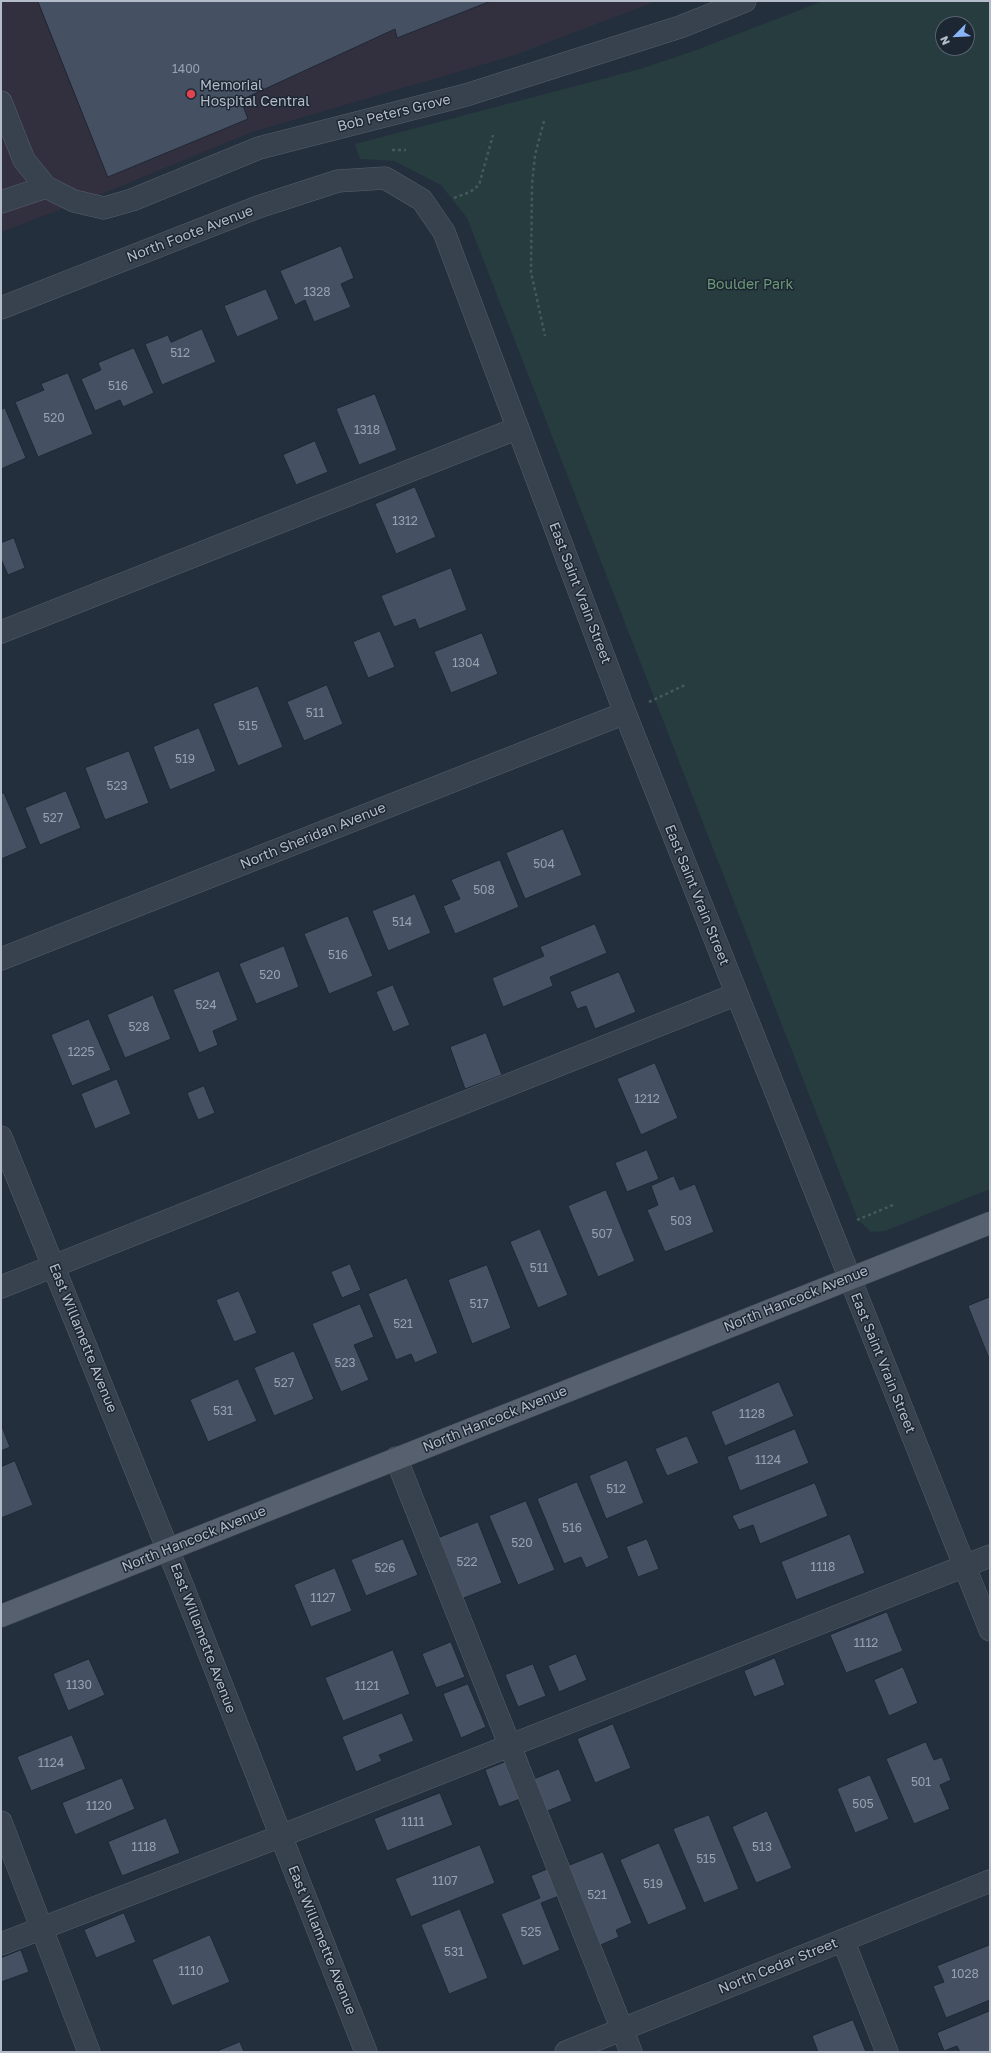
<!DOCTYPE html>
<html>
<head>
<meta charset="utf-8">
<style>
  body { margin:0 }
  #map { position:relative; width:991px; height:2053px; overflow:hidden; background:#242f3e; font-family:"Golos Text",sans-serif }
  canvas { display:block }
  .frame { position:absolute; inset:0; border:2px solid #b4bcc9; pointer-events:none }
  .north { position:absolute; left:935px; top:16px; width:40px; height:40px; box-sizing:border-box; background:#1d2633; border:1px solid #59626f; border-radius:50%; rotate:246deg; font-size:11px; font-weight:700; line-height:16px; text-align:center; color:#b4bcc9 }
  .north::after { content:''; display:block; margin:auto; width:14px; height:18px; background:#8ab4f8; clip-path:polygon(50% 0,100% 100%,50% 72%,0 100%) }
</style>
</head>
<body>
<div id="map">
<canvas width="991" height="2053"></canvas>
<div class="frame"></div>
<div class="north">N</div>
</div>
<script>
const c = document.querySelector('canvas').getContext('2d');
c.lineJoin = 'round';
function paint(path, color) {
  c.fillStyle = color;
  c.fill(path, 'evenodd');
}
function stroke(path, color, width, dash) {
  c.strokeStyle = color;
  c.lineWidth = width;
  c.lineCap = dash ? 'butt' : 'round';
  c.setLineDash(dash || []);
  c.stroke(path);
}
function write(font, color, halo, rows, align = 'center') {
  c.font = font + ' "Golos Text",sans-serif';
  c.lineWidth = 3;
  c.setLineDash([]);
  c.textBaseline = 'middle';
  c.strokeStyle = halo;
  c.fillStyle = color;
  for (const [text, x, y, turn = 0] of rows) {
    c.save();
    c.translate(x, y);
    c.rotate((+turn || 0) * Math.PI / 180);
    c.textAlign = isNaN(turn) ? turn : align;
    if (halo) c.strokeText(text, 0, 0);
    c.fillText(text, 0, 0);
    c.restore();
  }
}
paint(new Path2D(`
  M1 1H657L512 56 252 132 114 189 1 232Z`), '#32303f');
paint(new Path2D(`
  M823 1H990V1189L885 1231 871 1232 858 1220 467 218 441 185 394 161 360 159 355 144 640 69 691 52ZM943 24H967V48H943Z`), '#263c3f');
const building = new Path2D(`
  M38 1H491L397 38 395 29 241 100 248 119 108 177Z
  M341 246 354 278 341 284 351 307 314 322 305 300 295 305 280 271Z
  M266 289 279 319 237 337 224 306Z
  M202 329 216 362 162 385 145 344 168 335 171 342Z
  M134 348 154 393 123 407 120 400 95 411 81 379 101 370 98 363Z
  M68 373 93 434 38 457 15 402 44 390 41 384Z
  M375 394 397 450 359 465 336 409Z
  M5 408 26 458 1 469V410Z
  M315 441 328 472 296 485 283 455Z
  M415 487 436 537 396 554 375 504Z
  M14 538 25 568 8 575 1 559V543Z
  M451 568 467 610 419 629 415 619 394 627 381 596Z
  M380 631 395 667 368 678 353 642Z
  M482 633 498 674 451 693 434 652Z
  M327 685 343 724 304 741 287 702Z
  M258 686 283 747 238 766 213 704Z
  M199 728 216 771 170 790 153 747Z
  M129 751 149 803 105 820 85 768Z
  M66 791 81 828 40 845 25 808Z
  M4 793 27 848 1 859V794Z
  M563 829 582 875 525 899 506 853Z
  M500 860 519 907 455 934 443 906 460 899 451 880Z
  M415 894 431 933 388 951 372 911Z
  M348 916 373 976 329 994 304 934Z
  M595 924 607 953 550 977 553 986 503 1007 492 978 544 956 540 947Z
  M284 946 299 987 256 1004 239 964Z
  M219 971 238 1020 213 1031 218 1045 199 1053 173 990Z
  M619 972 636 1012 595 1029 586 1006 577 1009 570 992Z
  M393 985 410 1025 393 1032 376 992Z
  M153 995 171 1039 125 1058 107 1015Z
  M89 1019 111 1070 72 1086 51 1035Z
  M486 1033 502 1075 465 1089 450 1047Z
  M655 1063 678 1118 641 1135 617 1079Z
  M117 1079 131 1114 95 1129 81 1094Z
  M204 1086 215 1113 198 1120 187 1093Z
  M647 1150 659 1179 627 1192 615 1163Z
  M674 1176 680 1190 695 1184 714 1232 665 1252 647 1210 658 1205 651 1186Z
  M606 1190 635 1261 598 1277 568 1206Z
  M540 1229 568 1295 538 1308 510 1242Z
  M350 1264 361 1290 342 1298 331 1272Z
  M487 1265 511 1328 472 1344 448 1280Z
  M407 1278 438 1353 415 1363 411 1354 396 1360 368 1294Z
  M239 1291 257 1333 234 1342 216 1300Z
  M990 1297V1361L968 1306Z
  M360 1304 374 1337 354 1345 369 1380 341 1392 312 1324Z
  M294 1351 314 1399 274 1416 254 1368Z
  M238 1379 257 1421 208 1442 190 1400Z
  M779 1382 794 1416 725 1446 711 1412Z
  M1 1424 10 1447 1 1451Z
  M795 1429 809 1463 740 1491 727 1457Z
  M687 1436 699 1463 667 1476 655 1449Z
  M627 1460 644 1503 606 1519 589 1476Z
  M15 1461 33 1505 1 1518V1467Z
  M577 1482 609 1558 586 1568 581 1557 564 1564 537 1499Z
  M815 1483 828 1516 760 1544 753 1525 739 1530 732 1516Z
  M526 1501 555 1570 518 1585 489 1516Z
  M478 1522 502 1583 456 1601 431 1541Z
  M850 1534 865 1573 796 1600 781 1562Z
  M403 1539 418 1575 366 1596 351 1560Z
  M647 1539 659 1569 638 1577 626 1547Z
  M335 1568 352 1611 311 1627 294 1585Z
  M887 1612 903 1651 846 1673 830 1635Z
  M451 1642 465 1677 436 1688 422 1654Z
  M393 1650 410 1694 343 1721 325 1678Z
  M576 1654 587 1680 559 1692 548 1666Z
  M775 1658 785 1685 754 1697 744 1671Z
  M89 1659 105 1695 68 1711 53 1674Z
  M533 1664 546 1696 518 1707 505 1675Z
  M903 1667 918 1703 889 1716 874 1680Z
  M468 1684 486 1727 461 1738 443 1694Z
  M402 1713 414 1741 379 1755 382 1761 356 1772 342 1737Z
  M613 1724 631 1768 595 1783 577 1739Z
  M72 1735 86 1769 31 1791 17 1757Z
  M926 1742 934 1760 942 1757 951 1780 940 1785 950 1809 914 1824 886 1759Z
  M505 1762 520 1799 499 1807 485 1770Z
  M559 1769 572 1801 545 1812 532 1780Z
  M870 1775 889 1819 855 1833 837 1789Z
  M122 1778 135 1809 75 1835 62 1803Z
  M440 1793 453 1825 387 1851 374 1819Z
  M767 1811 792 1868 756 1883 732 1827Z
  M709 1815 739 1889 704 1903 673 1829Z
  M166 1818 180 1853 122 1876 108 1842Z
  M659 1843 687 1909 648 1925 620 1860Z
  M480 1845 495 1883 411 1917 395 1879Z
  M603 1852 632 1923 616 1930 619 1937 596 1947 563 1868Z
  M548 1869 559 1896 541 1903 560 1950 523 1966 501 1914 540 1898 531 1876Z
  M460 1909 488 1978 449 1994 421 1925Z
  M124 1913 136 1942 96 1958 84 1930Z
  M210 1935 230 1982 172 2006 152 1960Z
  M990 1945V2000L946 2018 933 1986 944 1982 937 1966Z
  M21 1950 29 1972 1 1982V1958Z
  M990 2011V2052H960L957 2046 944 2051 937 2033Z
  M853 2020 866 2052H818L812 2036Z
  M240 2042 244 2052H215Z`);
paint(building, '#455162');
stroke(building, '#1f2835', 1);
const minor = new Path2D(`
  M1 102 24 160 46 187 74 201 104 208 132 200 259 148 466 95 680 27 745 1
  M1 202 46 187
  M1 308 258 207 338 181 385 178 422 200 444 232 625 713 990 1630
  M1 632 518 428
  M1 959 625 713
  M1 1137 183 1587 366 2052
  M1 1287 737 994
  M396 1458 631 2052
  M1 1822 89 2052
  M843 1940 887 2052
  M1 1944 281 1836 990 1556
  M566 2052 990 1881`);
const major = new Path2D(`
  M1 1616 990 1223`);
stroke(minor, '#565f6c', 23);
stroke(major, '#414a57', 23);
stroke(new Path2D(`
  M544 121 535 155 532 185 531 272 545 336
  M392 150H406
  M454 198 470 192 479 185 493 135
  M649 702 685 685
  M857 1220 893 1205`), '#44595c', 2.5, [3, 3]);
stroke(minor, '#38414e', 22);
stroke(major, '#56606e', 22);
for (const [x, y, r, color] of [
  [191,94,5,"#e0444e"]
]) {
  const dot = new Path2D();
  dot.arc(x, y, r, 0, 2 * Math.PI);
  c.fillStyle = color;
  c.fill(dot);
  stroke(dot, '#1d2633', 1.5);
}
write('12px', '#98a1af', null, [
  ["1400",186,69],
  ["1328",317,292],
  ["512",180,353],
  ["516",118,386],
  ["520",54,418],
  ["1318",367,430],
  ["1312",405,521],
  ["1304",466,663],
  ["511",315,713],
  ["515",248,726],
  ["519",185,759],
  ["523",117,786],
  ["527",53,818],
  ["504",544,864],
  ["508",484,890],
  ["514",402,922],
  ["516",338,955],
  ["520",270,975],
  ["524",206,1005],
  ["528",139,1027],
  ["1225",81,1052],
  ["1212",647,1099],
  ["503",681,1221],
  ["507",602,1234],
  ["511",539,1268],
  ["517",479,1304],
  ["521",403,1324],
  ["523",345,1363],
  ["527",284,1383],
  ["531",223,1411],
  ["1128",752,1414],
  ["1124",768,1460],
  ["512",616,1489],
  ["516",572,1528],
  ["520",522,1543],
  ["522",467,1562],
  ["1118",823,1567],
  ["526",385,1568],
  ["1127",323,1598],
  ["1112",866,1643],
  ["1130",79,1685],
  ["1121",367,1686],
  ["1124",51,1763],
  ["501",921,1782],
  ["505",863,1804],
  ["1120",99,1806],
  ["1111",413,1822],
  ["1118",144,1847],
  ["513",762,1847],
  ["515",706,1859],
  ["1107",445,1881],
  ["519",653,1884],
  ["521",597,1895],
  ["525",531,1932],
  ["531",454,1952],
  ["1110",191,1971],
  ["1028",965,1974]
]);
write('14px', '#b4bcc9', '#1d2633', [
  ["Memorial",200,86],
  ["Hospital Central",200,102]
], 'left');
write('14px', '#b4bcc9', '#1d2633', [
  ["Bob Peters Grove",394,113,-14],
  ["North Foote Avenue",190,234,-21],
  ["East Saint Vrain Street",580,593,69],
  ["North Sheridan Avenue",313,836,-22],
  ["East Saint Vrain Street",697,895,68],
  ["North Hancock Avenue",796,1299,-22],
  ["East Willamette Avenue",83,1338,68],
  ["East Saint Vrain Street",883,1363,68],
  ["North Hancock Avenue",495,1419,-22],
  ["North Hancock Avenue",194,1539,-22],
  ["East Willamette Avenue",203,1638,69],
  ["East Willamette Avenue",322,1940,68],
  ["North Cedar Street",778,1966,-22]
]);
write('14px', '#6b9a76', '#1d2633', [
  ["Boulder Park",750,285]
]);
</script>
</body>
</html>
